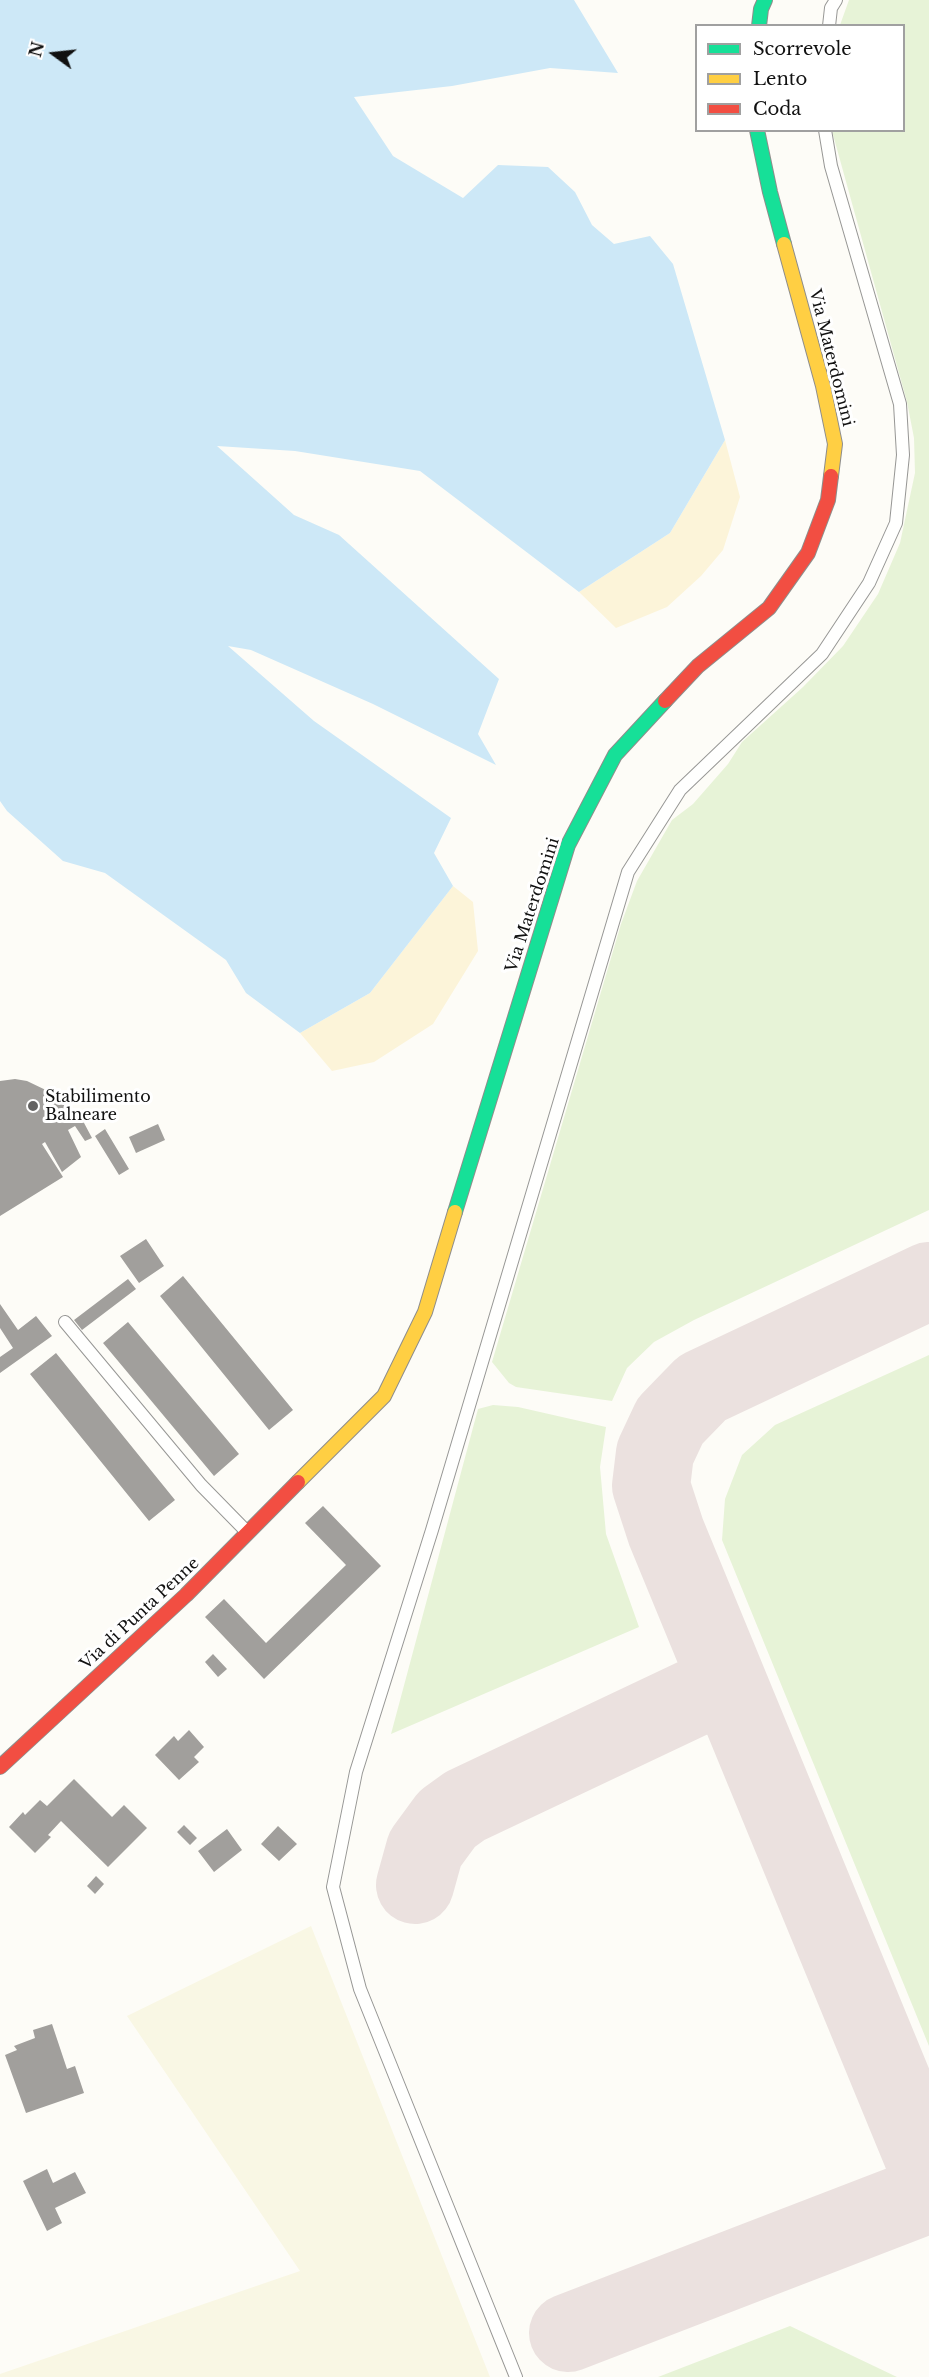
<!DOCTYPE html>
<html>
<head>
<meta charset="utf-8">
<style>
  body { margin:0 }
  #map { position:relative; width:929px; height:2377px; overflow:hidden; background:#fdfcf7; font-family:"Libre Baskerville",serif }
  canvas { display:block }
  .legend { position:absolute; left:695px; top:24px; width:210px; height:108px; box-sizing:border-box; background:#fff; border:2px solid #a0a0a0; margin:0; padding:8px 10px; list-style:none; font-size:18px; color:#111 }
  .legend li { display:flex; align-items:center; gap:12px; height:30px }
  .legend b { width:30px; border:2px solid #a0a0a0 }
  .north { position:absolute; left:24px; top:24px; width:60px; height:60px; -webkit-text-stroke:4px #fff; paint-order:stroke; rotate:285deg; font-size:16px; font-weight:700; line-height:24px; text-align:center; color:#111 }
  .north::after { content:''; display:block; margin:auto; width:21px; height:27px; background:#111; clip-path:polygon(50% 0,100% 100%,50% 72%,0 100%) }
</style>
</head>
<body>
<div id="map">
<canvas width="929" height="2377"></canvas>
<ul class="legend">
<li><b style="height:8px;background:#16e098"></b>Scorrevole</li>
<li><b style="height:8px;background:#ffcf43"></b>Lento</li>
<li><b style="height:8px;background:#f24e42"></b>Coda</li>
</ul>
<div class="north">N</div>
</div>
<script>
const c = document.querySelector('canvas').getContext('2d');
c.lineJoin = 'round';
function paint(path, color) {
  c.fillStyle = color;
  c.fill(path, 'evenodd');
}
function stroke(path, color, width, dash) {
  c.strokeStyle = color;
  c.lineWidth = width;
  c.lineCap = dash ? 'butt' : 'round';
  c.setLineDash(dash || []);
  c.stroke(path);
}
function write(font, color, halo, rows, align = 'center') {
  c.font = font + ' "Libre Baskerville",serif';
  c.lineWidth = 6;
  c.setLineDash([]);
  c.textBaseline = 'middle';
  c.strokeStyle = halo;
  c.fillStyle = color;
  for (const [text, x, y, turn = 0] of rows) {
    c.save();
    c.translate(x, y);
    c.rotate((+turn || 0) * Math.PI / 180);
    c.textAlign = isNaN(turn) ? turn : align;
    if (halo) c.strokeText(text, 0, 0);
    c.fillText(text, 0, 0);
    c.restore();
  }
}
paint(new Path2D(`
  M311 1926 490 2377H0V2374L300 2271 127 2016Z`), '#f9f7e4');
paint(new Path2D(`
  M849 0H929V1210L694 1320 654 1342 627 1368 612 1401 516 1387 509 1383 492 1362 621 924 637 881 672 820 693 804 728 764 742 742 803 687 843 646 878 594 900 543 915 473 914 438 907 402 832 131 904 130V26L840 25Z
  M929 1355V2046L722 1540 725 1499 742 1455 775 1425Z
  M493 1405 518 1407 606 1427 600 1467 606 1534 639 1627 391 1734 478 1409Z
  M790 2326 897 2377H658Z`), '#e7f3d7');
paint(new Path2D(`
  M725 440 740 497 723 550 701 576 667 607 616 628 579 592 670 533Z
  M453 886 473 902 478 951 433 1024 374 1062 332 1071 300 1033 370 993Z`), '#fcf4d9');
paint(new Path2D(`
  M0 0H574L618 73 550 68 452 86 354 97 393 156 463 198 498 165 548 167 575 192 592 225 614 244 650 236 673 264 725 440 670 533 579 592 420 471 295 451 217 446 294 515 339 535 499 679 478 734 496 765 373 704 251 650 228 646 314 721 451 818 434 853 453 886 370 993 300 1033 246 993 226 960 105 873 63 861 7 811 0 801Z`), '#cde8f7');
stroke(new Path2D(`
  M929 1281 702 1388 670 1421 655 1453 651 1486 666 1532 929 2171
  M415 1885 425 1849 447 1819 465 1806 727 1682
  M568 2333 929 2194`), '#ebe1df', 78);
paint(new Path2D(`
  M15 1079 27 1081 52 1093 83 1121 92 1138 85 1141 75 1126 68 1130 81 1157 62 1172 45 1142 42 1144 63 1177 0 1216V1081Z
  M158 1124 165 1140 136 1153 129 1137Z
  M105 1129 129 1169 119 1175 95 1136Z
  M146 1239 164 1266 139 1283 120 1256Z
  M183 1276 293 1410 269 1430 160 1296Z
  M128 1279 136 1289 82 1330 74 1320Z
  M0 1304 18 1330 36 1316 52 1336 0 1373V1357L13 1348 0 1328Z
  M128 1322 239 1454 214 1476 103 1343Z
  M56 1353 175 1500 149 1521 30 1374Z
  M323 1506 381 1566 264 1679 205 1617 224 1599 266 1643 346 1565 305 1523Z
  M213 1654 227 1669 218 1677 205 1662Z
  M189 1730 204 1747 194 1757 199 1762 179 1780 155 1755 174 1736 178 1741Z
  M74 1779 112 1817 124 1805 147 1828 108 1867 61 1821 48 1835 51 1837 35 1853 9 1827 23 1812 25 1815 40 1800 47 1806Z
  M184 1825 197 1838 190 1845 177 1832Z
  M278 1826 297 1844 279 1861 261 1844Z
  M227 1829 242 1850 214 1872 198 1851Z
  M96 1876 104 1884 95 1894 87 1886Z
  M52 2024 67 2069 75 2066 84 2093 26 2113 5 2055 17 2050 14 2046 35 2038 33 2030Z
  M47 2169 53 2183 75 2172 86 2193 55 2208 62 2223 47 2231 23 2181Z`), '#a19f9c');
const lane = new Path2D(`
  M829 26 831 8 836 0
  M65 1322 201 1485 247 1532
  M516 2377 360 1989 333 1887 356 1772 432 1530 628 872 680 790 822 654 869 583 896 523 903 455 900 404 831 166 825 130`);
const fast = new Path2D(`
  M759 26 761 9 765 0
  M757 130 770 192 784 244
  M455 1212 568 845 615 755 665 701`);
const slow = new Path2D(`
  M784 244 823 386 835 444 831 476
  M298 1482 384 1396 425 1312 455 1212`);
const jam = new Path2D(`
  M665 701 698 666 769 608 808 553 828 500 831 476
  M0 1767 186 1595 298 1482`);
stroke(lane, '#979795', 14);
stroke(fast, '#8e8d8b', 16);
stroke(slow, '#8e8d8b', 16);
stroke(jam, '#8e8d8b', 16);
stroke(lane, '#fffffe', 12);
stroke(fast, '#16e098', 14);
stroke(slow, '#ffcf43', 14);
stroke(jam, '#f24e42', 14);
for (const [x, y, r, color] of [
  [33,1106,6,"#646362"]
]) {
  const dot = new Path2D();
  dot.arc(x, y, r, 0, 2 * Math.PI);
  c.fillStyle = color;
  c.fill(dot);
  stroke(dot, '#fff', 2);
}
write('16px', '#111', '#fff', [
  ["Via Materdomini",831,358,76],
  ["Via Materdomini",533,905,-72],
  ["Via di Punta Penne",140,1614,-43]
]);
write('16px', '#111', '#fff', [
  ["Stabilimento",45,1097],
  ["Balneare",45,1115]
], 'left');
</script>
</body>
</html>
